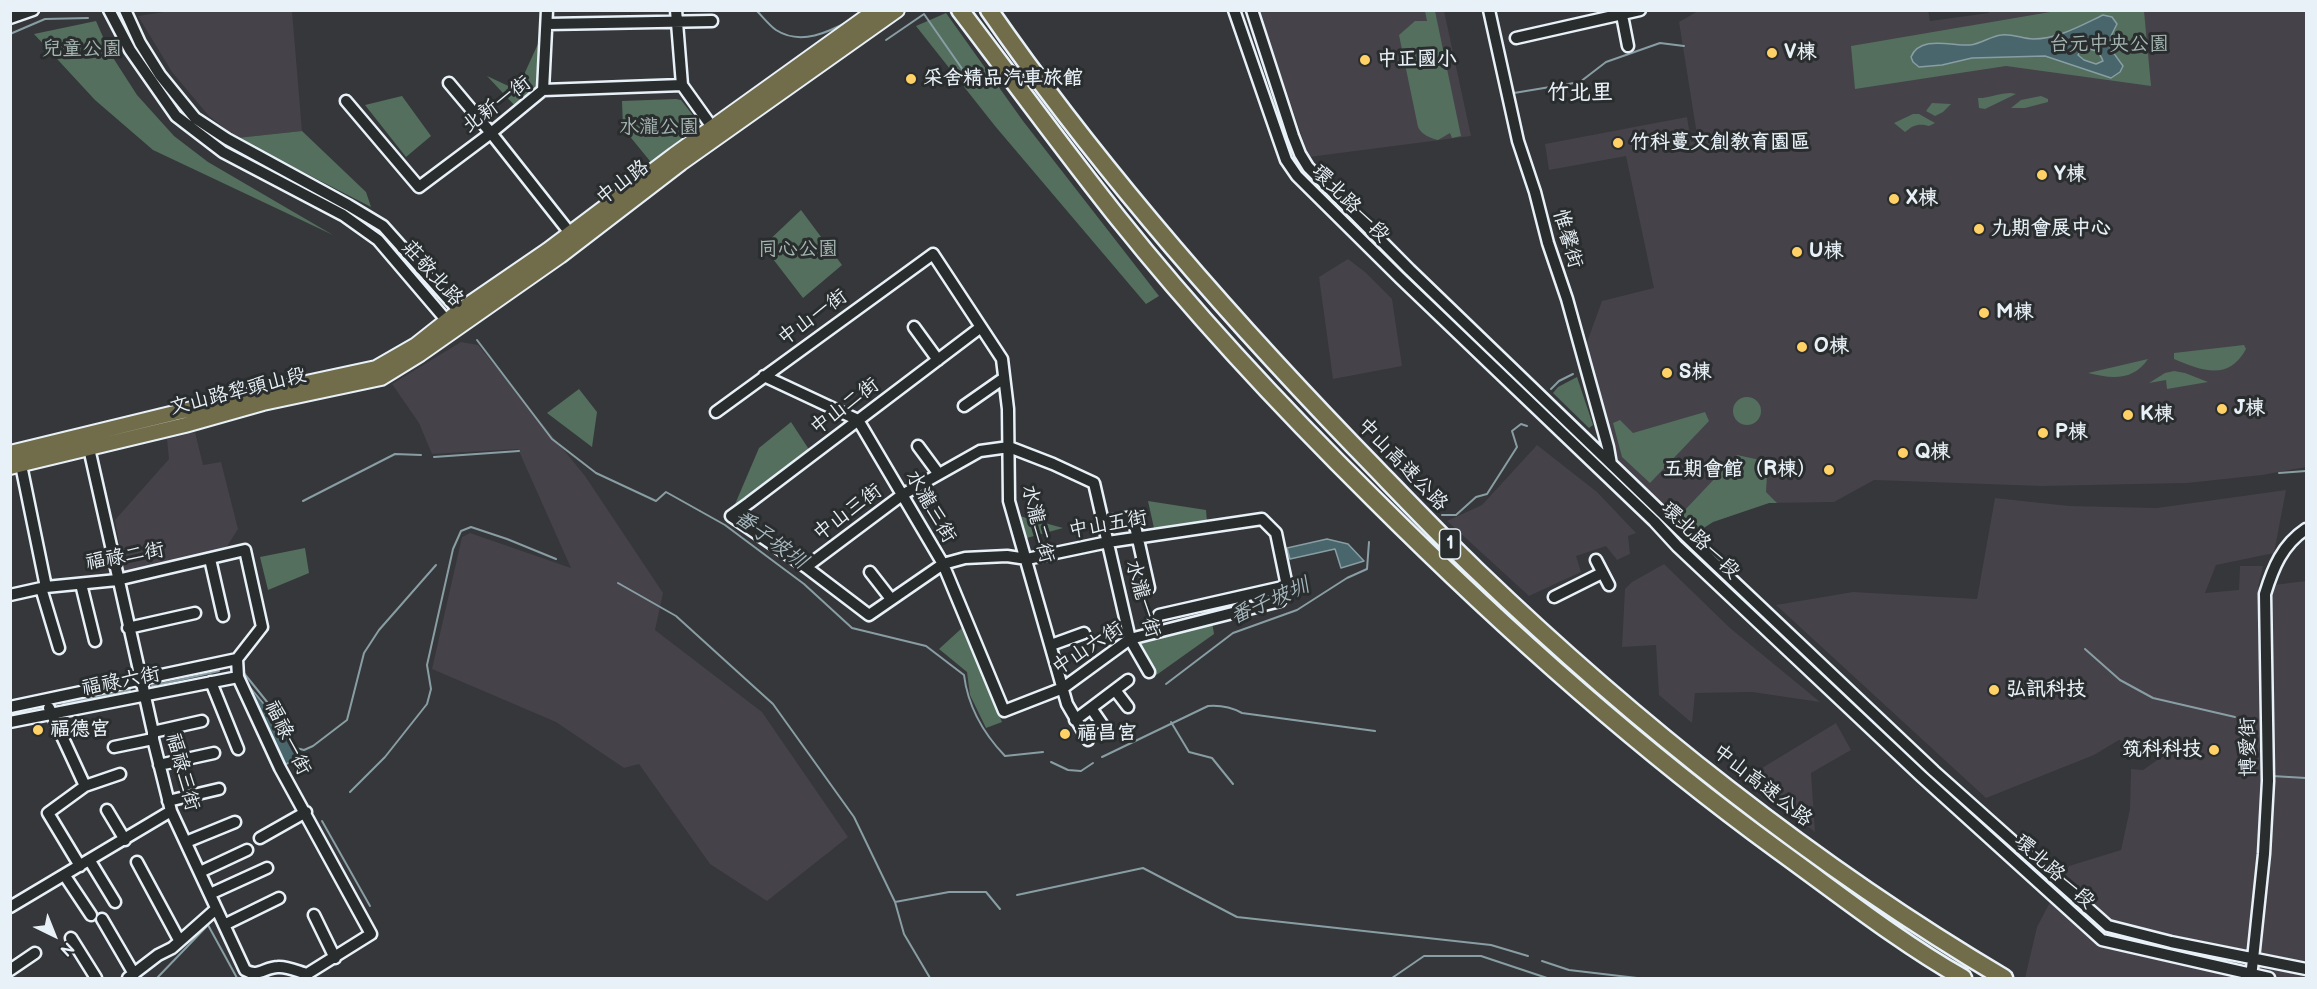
<!DOCTYPE html>
<html>
<head>
<meta charset="utf-8">
<style>
  body { margin:0 }
  #map { position:relative; width:2317px; height:989px; overflow:hidden; background:#36373a; font-family:"Balsamiq Sans",sans-serif }
  canvas { display:block }
  .frame { position:absolute; inset:0; border:12px solid #e8f1f8; pointer-events:none }
  .north { position:absolute; left:24px; top:905px; width:60px; height:60px; -webkit-text-stroke:4px #2a2d2e; paint-order:stroke; rotate:137deg; font-size:16px; font-weight:700; line-height:24px; text-align:center; color:#e8f1f8 }
  .north::after { content:''; display:block; margin:auto; width:21px; height:27px; background:#e8f1f8; clip-path:polygon(50% 0,100% 100%,50% 72%,0 100%) }
</style>
</head>
<body>
<div id="map">
<canvas width="2317" height="989"></canvas>
<div class="frame"></div>
<div class="north">N</div>
</div>
<script>
const c = document.querySelector('canvas').getContext('2d');
c.lineJoin = 'round';
function paint(path, color) {
  c.fillStyle = color;
  c.fill(path, 'evenodd');
}
function stroke(path, color, width, dash) {
  c.strokeStyle = color;
  c.lineWidth = width;
  c.lineCap = dash ? 'butt' : 'round';
  c.setLineDash(dash || []);
  c.stroke(path);
}
function write(font, color, halo, rows, align = 'center') {
  c.font = font + ' "Balsamiq Sans","LXGW WenKai TC",sans-serif';
  c.lineWidth = 6;
  c.setLineDash([]);
  c.textBaseline = 'middle';
  c.strokeStyle = halo;
  c.fillStyle = color;
  for (const [text, x, y, turn = 0] of rows) {
    c.save();
    c.translate(x, y);
    c.rotate((+turn || 0) * Math.PI / 180);
    c.textAlign = isNaN(turn) ? turn : align;
    if (halo) c.strokeText(text, 0, 0);
    c.fillText(text, 0, 0);
    c.restore();
  }
}
paint(new Path2D(`
  M1928 10 1930 21 1989 13V10L2306 11V467L2262 475 2187 483 2041 486 1874 480 1834 502 1769 503 1713 522 1688 538 1621 469 1586 345 1602 301 1654 288 1626 156 1549 170 1545 144 1687 117 1691 142 1698 141 1679 22 1698 11Z
  M164 11H292L302 131 237 138 209 116 172 72 138 16 164 12Z
  M1259 11H1444L1471 136 1309 157Z
  M1348 259 1365 272 1392 299 1402 366 1333 379 1319 277Z
  M461 342 478 345 585 476 663 593 655 630 762 712 848 837 767 901 710 864 639 764 624 768 556 722 432 669 462 537 470 533 571 568 518 449 432 454 419 423 392 384Z
  M195 432 203 465 221 462 238 529 224 551 124 571 115 520 169 459 167 439Z
  M1537 445 1597 492 1636 533 1628 536 1630 554 1617 560 1606 546 1576 556 1581 572 1529 596 1447 521 1482 505Z
  M2286 490 2274 553 2216 565 2205 593 2239 590 2240 566H2263L2258 587 2306 581V978H2025L2037 927 2069 866 2121 850 2130 809 2131 769 2143 770 2170 751 2119 740 2094 755 1986 798 1776 605 1853 592 1977 599 1995 498 2069 506 2157 508Z
  M1664 564 1730 628 1820 702 1752 692 1695 693 1692 723 1659 695 1656 645 1622 647 1625 589 1632 582Z
  M1836 723 1851 750 1811 773 1815 832 1744 779Z`), '#454249');
paint(new Path2D(`
  M1425 11H1435L1461 136 1452 138 1450 133 1438 140C1430 138 1422 135 1418 127L1399 35 1415 21H1427Z
  M2056 11H2144L2151 86 2006 66 1855 89 1851 46Z
  M946 13 1023 121 1159 296 1146 304 995 126 916 26Z
  M96 21 110 53 137 95 174 136 208 162 333 235 153 150 95 100 34 34Z
  M547 24 543 90 518 109 487 76 517 90Z
  M2011 93 2016 94 1985 109 1979 108 1978 98C1985 99 2000 93 2011 93Z
  M402 96 431 136 406 157 365 105Z
  M2041 96 2048 99V102L2025 108H2011L2021 100Z
  M676 99 681 100 706 132 654 166 623 128 622 101Z
  M1932 103 1951 104 1943 112 1935 116 1926 111Z
  M1913 114H1919L1935 123 1929 126C1919 123 1913 125 1905 132L1894 123Z
  M302 131 366 192 371 207 237 138Z
  M801 210 842 265 803 298 763 246Z
  M2244 345 2246 349C2229 381 2202 371 2174 359V353Z
  M2148 359C2133 381 2112 379 2088 373Z
  M2174 371 2185 373 2208 382 2167 389 2166 380 2149 383 2165 373Z
  M1577 377 1593 425 1589 428 1553 393 1558 387Z
  M579 389 597 412 592 447 547 413Z
  M1733 411a14 14 0 1 1 28 0a14 14 0 1 1-28 0Z
  M1705 412 1709 421 1650 483 1622 457 1613 423 1620 420 1633 433Z
  M791 422 812 454 730 516 759 448Z
  M1737 455 1760 460 1767 475 1766 492 1777 503H1769L1713 522 1699 531 1681 519 1683 512Z
  M1148 501 1206 510 1207 522 1154 528Z
  M1016 515 1063 528 1023 539Z
  M305 548 309 573 268 590 260 557Z
  M1212 622 1214 634 1155 676 1138 641Z
  M962 628 1002 722 986 728 970 695 967 672 939 649Z`), '#546f5e');
const water = new Path2D(`
  M2103 15 2112 17 2117 24 2111 36 2110 48 2123 66 2120 72 2111 78 2045 56 1972 58 1942 65 1919 67 1913 62 1911 57C1920 35 1952 46 1970 45 1981 44 1991 36 2001 35 2011 33 2023 39 2033 39 2058 39 2082 25 2103 15ZM2081 49C2092 48 2099 50 2103 61L2096 64 2084 60 2078 55Z
  M1327 539 1348 544 1364 561 1341 568 1335 549 1290 559 1287 548Z
  M249 686 277 720 291 747 302 755 283 766Z`);
paint(water, '#48666c');
stroke(water, '#889ea4', 1.5);
stroke(new Path2D(`
  M756 10C763 17 769 25 776 30 801 46 829 32 851 20
  M10 34 45 19 88 18
  M886 40 924 14 965 73 992 86
  M1514 93 1580 82 1606 62 1660 43 1684 46
  M477 340 552 439 596 473 656 501 666 492 725 525 804 584 852 628 926 646 964 675C968 707 983 733 1005 756L1043 752
  M1551 389 1559 381 1573 374
  M434 457 519 451
  M2279 473 2306 471
  M303 501 395 454 421 455
  M1442 515H1456L1476 497 1487 494 1517 447 1512 431 1521 424 1527 426
  M618 583 676 616 773 704 854 817 895 902 904 934 930 978
  M2085 649 2120 680 2153 698 2235 717
  M243 672 280 718 296 748 304 750 313 746 347 720 364 653 379 630 436 565
  M1166 684 1233 633 1297 610 1347 578 1367 569 1369 542
  M152 686 219 671
  M63 704 130 690
  M10 715 40 709
  M1171 722 1189 752 1212 758 1233 784
  M1102 757 1208 706C1221 705 1231 707 1242 713L1375 731
  M1051 762 1068 770 1081 771 1093 763
  M2272 776 2306 778
  M350 792 385 757 427 704 431 689 427 665 453 549 461 531 471 527 507 539 556 559
  M322 821 370 906
  M1017 895 1143 868 1237 917 1491 945 1528 956
  M895 902 949 892H986L1000 909
  M1542 961 1569 970 1637 978
  M157 978 208 925 237 978
  M1392 978 1424 956H1481L1547 978`), '#889ea4', 2);
const minor = new Path2D(`
  M109 10 130 50 176 116 223 152 343 215 378 240 447 321 454 323
  M125 10 140 43 160 75 195 118 227 139 348 205 383 226 459 311 460 317
  M676 10 682 85 712 127
  M1234 10 1279 140 1286 160 1297 176 1401 279 1654 521 1677 546 1921 776 2102 940 2269 978
  M1252 10 1293 136 1300 154 1308 167 1410 270 1690 540 1934 771 2108 926 2171 942 2306 969
  M1489 10 1518 141 1535 192 1548 243 1567 299 1608 447 1611 464
  M1621 10 1628 46
  M10 18 33 10
  M547 24 712 21
  M1516 38 1640 10
  M449 83 491 133 570 233
  M543 90 547 10
  M346 101 419 187 491 133 543 90 682 85
  M914 327 938 360
  M764 376 858 420 943 564 1004 711 1063 688 1130 639 1280 601 1287 586 1276 533 1262 519 1108 542 1027 559 1007 556 965 558 943 564 869 615 806 567 731 516 749 503 981 327
  M964 406 1004 378
  M716 412 933 254 1002 359 1008 409 1009 501 1067 704 1088 740
  M918 446 938 473
  M21 465 46 587
  M1103 522 1133 517 1149 588
  M210 559 223 616
  M1596 560 1609 585
  M806 567 902 495 980 451 1009 447 1053 464 1094 483 1130 639 1149 672
  M870 572 891 599
  M81 584 95 641
  M41 588 59 648
  M10 595 46 587 117 580 245 550 262 627 237 659 238 677 280 768 371 934 307 974C299 972 287 966 278 967 265 967 258 978 245 970L171 811 153 739V732L86 435
  M1554 597 1602 573
  M1159 615 1287 586
  M128 628 195 613
  M1051 645 1084 633
  M211 682 238 749
  M1115 690 1128 707
  M10 707 237 659
  M49 708 85 786 48 813 80 866
  M1091 708 1102 724
  M1075 720 1128 680
  M10 722 238 677
  M153 732 202 721
  M114 747 153 739
  M159 765 214 753
  M85 786 120 774
  M168 801 219 789
  M107 810 125 840
  M260 838 306 812
  M186 842 235 822
  M90 861 115 902
  M137 862 179 940
  M200 872 247 850
  M65 876 91 915
  M210 894 267 868
  M10 907 171 811
  M314 915 335 958
  M102 919 134 974
  M224 925 279 898
  M71 938 96 978
  M10 970 35 953
  M128 978 158 955 172 948 216 909
  M2251 978 2264 854 2268 781 2265 594C2273 568 2282 545 2306 529`);
const major = new Path2D(`
  M10 453 232 399 376 368 416 345 459 311 548 250 674 155 876 10
  M10 467 185 425 263 403 381 378 420 354 560 256 681 163 897 10`);
const highway = new Path2D(`
  M960 10C1013 80 1064 150 1118 218 1197 317 1284 410 1374 499 1501 626 1634 745 1778 850 1839 894 1898 941 1963 978
  M989 10C1097 166 1222 309 1353 445 1394 487 1435 531 1477 571 1635 723 1816 867 2004 978`);
stroke(minor, '#e8f1f8', 15);
stroke(major, '#e8f1f8', 18);
stroke(highway, '#e8f1f8', 21);
stroke(minor, '#2a2d2e', 10);
stroke(major, '#716d4b', 14);
stroke(highway, '#716d4b', 16);
for (const [x, y, r, color] of [
  [1772,53,6,"#ffd166"],
  [1365,60,6,"#ffd166"],
  [911,79,6,"#ffd166"],
  [1618,143,6,"#ffd166"],
  [2042,175,6,"#ffd166"],
  [1894,199,6,"#ffd166"],
  [1979,229,6,"#ffd166"],
  [1797,252,6,"#ffd166"],
  [1984,313,6,"#ffd166"],
  [1802,347,6,"#ffd166"],
  [1667,373,6,"#ffd166"],
  [2222,409,6,"#ffd166"],
  [2128,415,6,"#ffd166"],
  [2043,433,6,"#ffd166"],
  [1903,453,6,"#ffd166"],
  [1829,470,6,"#ffd166"],
  [1994,690,6,"#ffd166"],
  [38,730,6,"#ffd166"],
  [1065,734,6,"#ffd166"],
  [2214,750,6,"#ffd166"]
]) {
  const dot = new Path2D();
  dot.arc(x, y, r, 0, 2 * Math.PI);
  c.fillStyle = color;
  c.fill(dot);
  stroke(dot, '#2a2d2e', 2);
}
for (const [x, y, w] of [
  [1450,544,21]
]) {
  const box = new Path2D();
  box.roundRect(x - w / 2, y - 15, w, 30, 4.5);
  c.fillStyle = '#2a2d2e';
  c.fill(box);
  stroke(box, '#e8f1f8', 1.5);
}
write('bold 18px', '#e8f1f8', null, [
  ["1",1450,544]
]);
write('20px', '#a5b6b3', '#2a2d2e', [
  ["台元中央公園",2109,45],
  ["兒童公園",82,50],
  ["水瀧公園",659,128],
  ["同心公園",798,250]
]);
write('bold 20px', '#e8f1f8', '#2a2d2e', [
  ["V棟",1784,53],
  ["中正國小",1377,60],
  ["采舍精品汽車旅館",923,79],
  ["竹科蔓文創教育園區",1630,143],
  ["Y棟",2054,175],
  ["X棟",1906,199],
  ["九期會展中心",1991,229],
  ["U棟",1809,252],
  ["M棟",1996,313],
  ["O棟",1814,347],
  ["S棟",1679,373],
  ["J棟",2234,409],
  ["K棟",2140,415],
  ["P棟",2055,433],
  ["Q棟",1915,453],
  ["五期會館（R棟）",1817,470,"right"],
  ["弘訊科技",2006,690],
  ["福德宮",50,730],
  ["福昌宮",1077,734],
  ["筑科科技",2202,750,"right"]
], 'left');
write('20px', '#e8f1f8', '#2a2d2e', [
  ["北新一街",497,105,-37],
  ["中山路",623,183,-37],
  ["環北路一段",1350,204,45],
  ["惟馨街",1567,239,74],
  ["莊敬北路",432,274,48],
  ["中山一街",813,318,-36],
  ["文山路犂頭山段",238,392,-14],
  ["中山二街",845,407,-37],
  ["中山高速公路",1402,465,46],
  ["水瀧三街",930,507,60],
  ["中山三街",848,513,-37],
  ["水瀧二街",1037,524,76],
  ["中山五街",1108,525,-10],
  ["環北路一段",1700,541,44],
  ["福祿二街",125,557,-10],
  ["水瀧一街",1142,599,74],
  ["中山六街",1088,649,-33],
  ["福祿六街",121,682,-11],
  ["福祿一街",287,738,64],
  ["博愛街",2249,747,-91],
  ["福祿三街",182,772,75],
  ["中山高速公路",1762,786,38],
  ["環北路一段",2054,872,42]
]);
write('italic 21px', '#a8b9c0', '#2a2d2e', [
  ["番子坡圳",770,540,36],
  ["番子坡圳",1270,602,-24]
]);
write('bold 22px', '#e8f1f8', '#2a2d2e', [
  ["竹北里",1580,93]
]);
</script>
</body>
</html>
